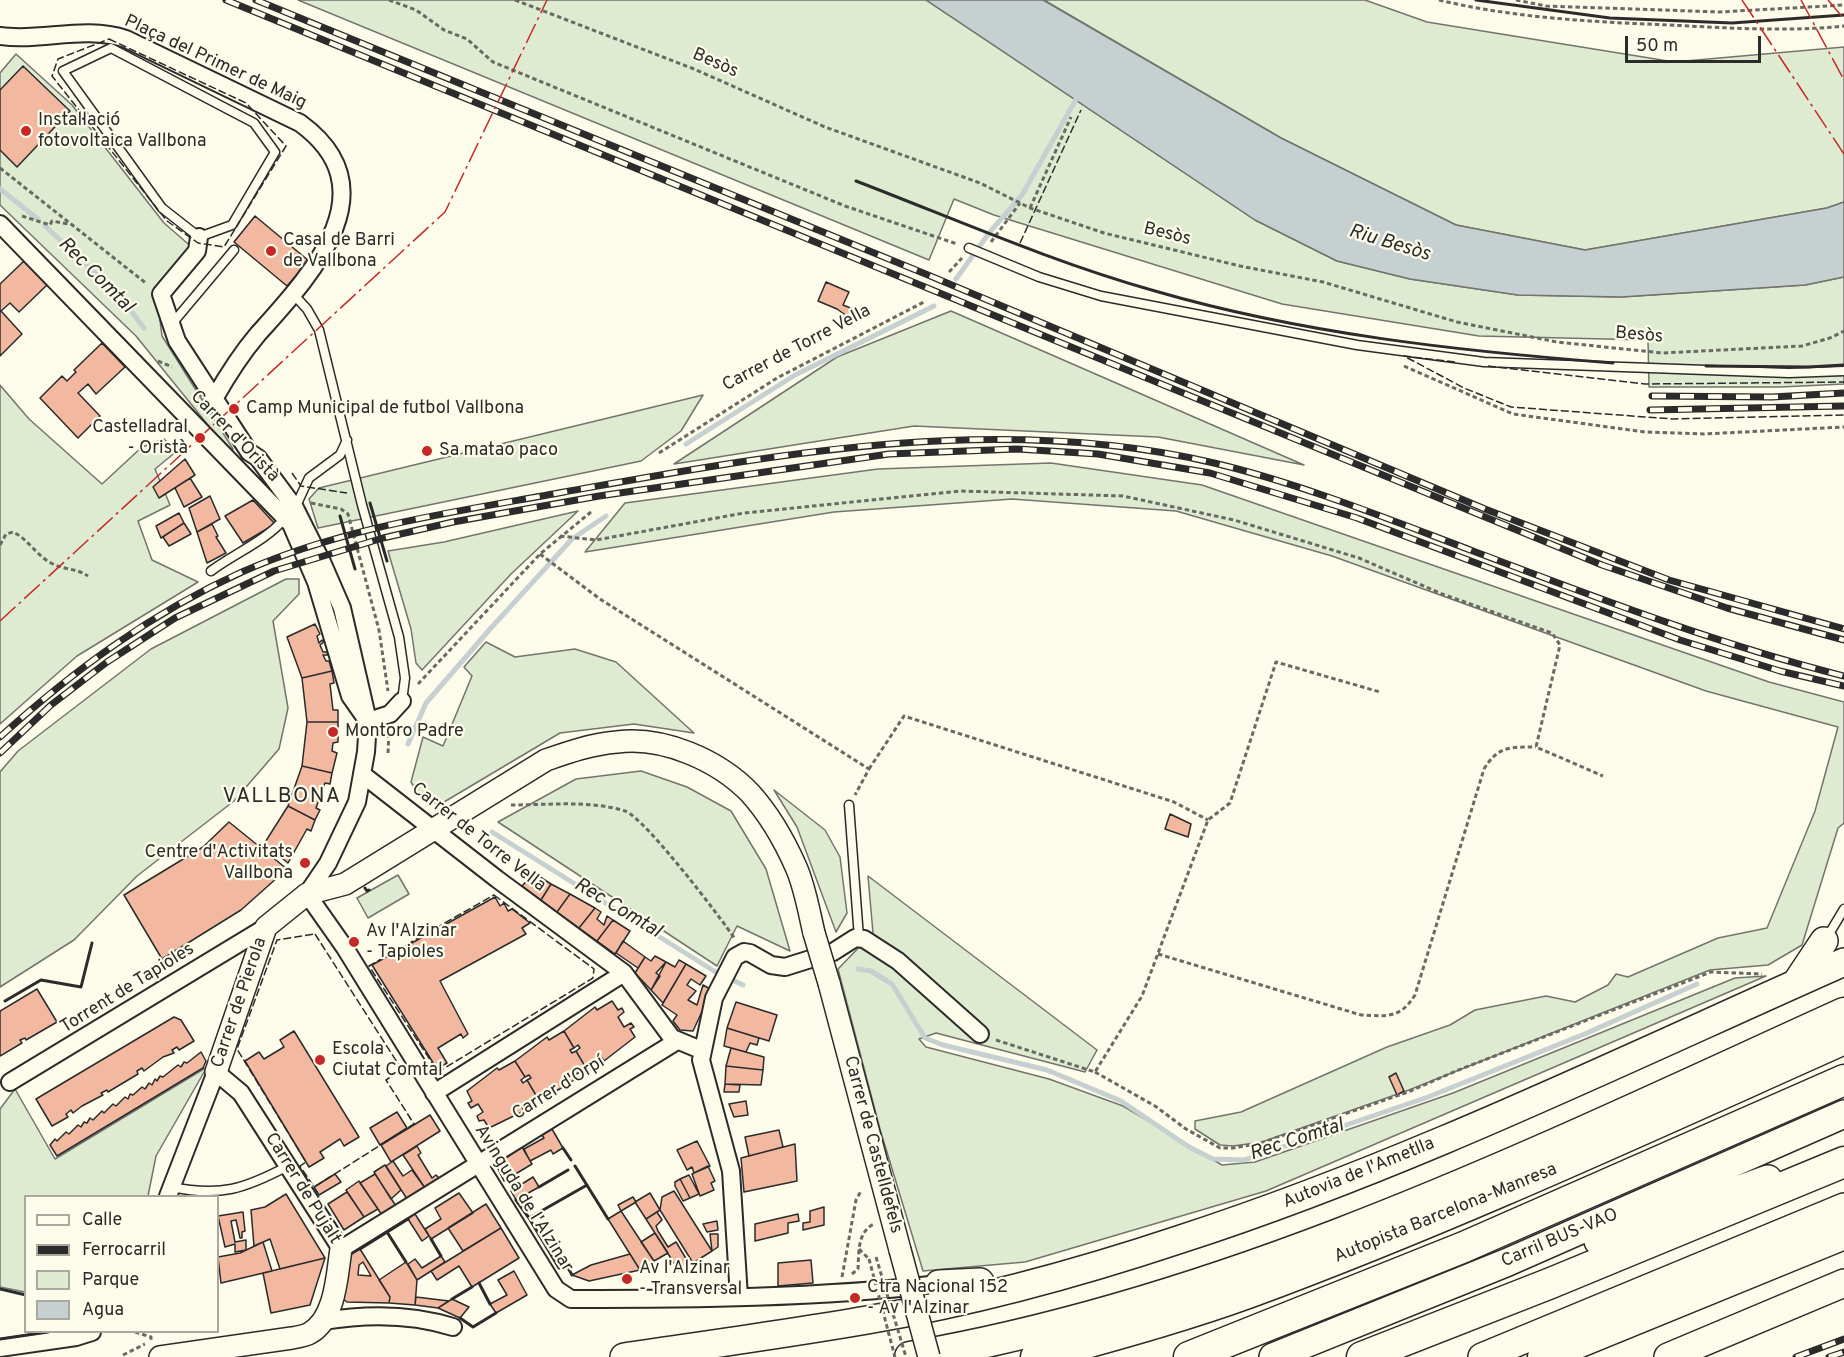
<!DOCTYPE html>
<html>
<head>
<meta charset="utf-8">
<style>
  body { margin:0 }
  #map { position:relative; width:1844px; height:1357px; overflow:hidden; background:#fdfbea; font-family:Overpass,sans-serif }
  canvas { display:block }
  .legend { position:absolute; left:24px; top:1195px; width:195px; height:138px; box-sizing:border-box; background:#fdfbea; border:2px solid #a9a89e; margin:0; padding:8px 10px; list-style:none; font-size:18px; color:#2b2b2b }
  .legend li { display:flex; align-items:center; gap:12px; height:30px }
  .legend b { width:30px; border:2px solid #a9a89e }
  .scale { position:absolute; left:1625px; top:36px; width:136px; height:27px; box-sizing:border-box; border:3px solid #2b2b2b; border-top:0; padding-left:8px; font-size:18px; line-height:21px; white-space:nowrap; color:#2b2b2b; -webkit-text-stroke:4px #fdfbea; paint-order:stroke }
</style>
</head>
<body>
<div id="map">
<canvas width="1844" height="1357"></canvas>
<ul class="legend">
<li><b style="height:8px;background:#fdfbea"></b>Calle</li>
<li><b style="height:8px;background:#2b2b2b"></b>Ferrocarril</li>
<li><b style="height:16px;background:#deebd1"></b>Parque</li>
<li><b style="height:16px;background:#c7d0d0"></b>Agua</li>
</ul>
<div class="scale">50 m</div>
</div>
<script>
const c = document.querySelector('canvas').getContext('2d');
c.lineJoin = 'round';
function paint(path, color) {
  c.fillStyle = color;
  c.fill(path, 'evenodd');
}
function stroke(path, color, width, dash) {
  c.strokeStyle = color;
  c.lineWidth = width;
  c.lineCap = dash ? 'butt' : 'round';
  c.setLineDash(dash || []);
  c.stroke(path);
}
function write(font, color, halo, rows, align = 'center') {
  c.font = font + ' Overpass,sans-serif';
  c.lineWidth = 4.5;
  c.setLineDash([]);
  c.textBaseline = 'middle';
  c.strokeStyle = halo;
  c.fillStyle = color;
  for (const [text, x, y, turn = 0] of rows) {
    c.save();
    c.translate(x, y);
    c.rotate((+turn || 0) * Math.PI / 180);
    c.textAlign = isNaN(turn) ? turn : align;
    if (halo) c.strokeText(text, 0, 0);
    c.fillText(text, 0, 0);
    c.restore();
  }
}
const green = new Path2D(`
  M298 0H926L1255 220 1337 261 1410 279 1518 295 1621 297 1805 285 1844 277V384L1780 387H1649L1648 340 1479 336 1282 304 994 215 954 199 929 260Z
  M1044 0H1365L1427 22 1674 62 1844 47V202L1827 208 1585 250 1456 225 1281 138Z
  M16 54 72 105 164 223 194 249 159 313 162 336 233 449 229 451 136 336 0 205V73Z
  M951 311 1304 465 1158 437 914 426 674 464 837 357Z
  M0 385 29 419 102 484 142 447 164 439 177 451 155 469 170 505 138 521 152 560 198 582 77 656 0 724Z
  M703 395 681 431 641 461 318 528 309 499 319 488Z
  M1051 463 1202 485 1769 682 1844 702V823L1838 828 1802 945 1768 965 1710 970 1409 1090 1262 1142 1233 1146 1220 1145 1195 1129V1121L1241 1112 1387 1047 1450 1025 1475 1010 1546 996 1575 1002 1608 985 1616 974 1628 977 1718 938 1767 928 1815 811 1838 727 1706 691 1332 556 1176 511 1012 499 834 512 585 552 625 503 878 469Z
  M578 511 511 574 422 670 416 663 411 629 388 551 444 542Z
  M286 579H299V594L273 621 288 708 279 749 234 801 137 876 74 940 0 987V772L18 751 151 649Z
  M486 642 515 657 575 649 616 662 694 733 634 724 560 733 439 805 419 795 411 782 423 737 443 746 472 676 464 667Z
  M641 771 687 787 731 811 766 869 790 951 737 926 717 966 498 822 576 779Z
  M774 790 825 830 840 857 847 913 836 932 797 827Z
  M398 875 409 894 368 918 357 898Z
  M868 876 1097 1050 1085 1072 936 1033 919 1039 926 1047 1049 1079 1123 1106 1222 1165 1255 1162 1453 1093 1735 978 1766 976 1266 1191 1025 1262 923 1271 880 1129 838 969 873 933Z
  M207 1067 156 1156 148 1196H26L25 1292 0 1287V1109L15 1089 55 1159Z`);
paint(green, '#deebd1');
stroke(green, '#74746e', 1.5);
const water = new Path2D(`
  M926 0H1043L1281 138 1456 225 1585 250 1827 208 1844 202V277L1805 285 1621 297 1518 295 1410 279 1337 261 1255 220Z`);
paint(water, '#c7d0d0');
stroke(water, '#74746e', 1.5);
stroke(new Path2D(`
  M0 189 38 219
  M45 226 118 294 144 328
  M956 279 989 233 1022 195 1079 94
  M686 444 795 375 934 306
  M408 744 426 703 490 629 572 539 606 516
  M492 832 714 971 743 985
  M858 969 871 971 892 984 925 1038 943 1045 1047 1070 1121 1101 1189 1147 1213 1159 1244 1160 1428 1097 1587 1033 1697 984`), '#c7d0d0', 5);
const building = new Path2D(`
  M23 66 70 111 17 167 0 150V90Z
  M255 216 309 261 287 286 234 242Z
  M24 261 47 285 19 312 10 303 1 311 22 334 0 356V284Z
  M826 282 849 292 843 305 863 313 854 321 837 309 818 301Z
  M102 343 125 367 96 394 88 384 78 393 100 416 78 438 40 398 62 376 67 381 76 372 74 370Z
  M185 459 195 475 159 498 153 487Z
  M190 478 202 497 184 507 175 488Z
  M210 496 220 519 197 532 189 508Z
  M253 500 275 524 243 543 225 516Z
  M179 513 184 523 161 538 156 526Z
  M184 523 191 534 169 546 163 537Z
  M212 524 218 536 216 537 226 553 207 563 197 532Z
  M315 624 320 634 317 636 319 643 322 640 324 642 320 645 323 652H327L328 655H323L326 661H329L332 671 302 678 287 637Z
  M332 671 334 683 330 684 333 710H338V722H307L302 678Z
  M307 722H338V742L333 743 332 751 337 753 332 773 302 766Z
  M302 766 332 773 330 784 325 783 316 808 320 810 315 820 288 806Z
  M288 806 315 820 311 831 307 829 288 863 264 844Z
  M1170 814 1191 824 1188 837 1165 829Z
  M229 822 287 869 241 910 162 959 124 895 203 847Z
  M534 873 551 884 541 900 522 886Z
  M551 884 570 894 557 912 541 900Z
  M570 894 595 908 579 928 557 912Z
  M495 897 500 906 504 903 508 911 512 909 530 923 522 928 526 934 440 981 468 1034 463 1038 461 1034 438 1048 447 1063 437 1069 372 965Z
  M595 908 601 912 597 919 604 925 607 916 613 920 597 941 579 928Z
  M613 920 630 931 615 954 597 941Z
  M623 941 645 957 638 968 616 953Z
  M655 956 666 962 656 973 660 976 651 990 635 973 645 957 651 961Z
  M679 960 686 964 663 1003 651 990 666 962 675 967Z
  M686 964 706 976 700 985 691 979 687 985 696 991 688 1000 697 1005 703 985 712 990 693 1031 680 1030 673 1021 677 1015 662 1005Z
  M37 989 57 1022 26 1040 25 1038 20 1040 22 1043 0 1056V1011Z
  M612 1001 618 1010 622 1008 624 1012 618 1017 624 1027 631 1023 634 1027 630 1029 635 1037 604 1061 602 1058 586 1068 576 1051 580 1048 578 1045 574 1048 564 1031 595 1007 597 1010Z
  M736 1002 777 1015 769 1041 727 1028Z
  M174 1017 181 1020 194 1041 179 1050 177 1047 172 1050 174 1053 163 1057 144 1071 142 1068 137 1071 138 1074 108 1092 107 1090 101 1093 103 1095 82 1106 73 1113 71 1110 66 1114 68 1117 52 1126 36 1099Z
  M727 1028 759 1038 757 1045 750 1043 746 1052 724 1046Z
  M294 1031 359 1137 344 1146 340 1139 320 1152 324 1158 309 1167 245 1061 259 1052 264 1059 284 1047 280 1040Z
  M564 1031 574 1048 570 1050 572 1053 576 1051 586 1068 572 1077 574 1080 565 1086 556 1091 554 1088 537 1097 527 1080 531 1078 529 1075 525 1077 515 1061 547 1037 549 1040Z
  M731 1048 764 1057 763 1070 726 1066Z
  M201 1052 206 1061 203 1068 57 1156 50 1145 55 1139 57 1141 66 1132 69 1134 78 1125 81 1127 84 1122 87 1123 90 1118 93 1120 102 1111 104 1113 113 1104 116 1106 125 1097 128 1099 130 1094 133 1095 142 1087 145 1089 149 1083 152 1085 155 1079 157 1081 160 1076 163 1077 178 1065 181 1067 184 1062 187 1063Z
  M515 1061 525 1077 521 1080 523 1083 527 1080 537 1097 522 1107 524 1111 489 1128 484 1120 479 1121 477 1116 483 1112 478 1104 471 1108 468 1103 472 1101 467 1091 497 1068 499 1070Z
  M726 1066 763 1070 761 1085 725 1084Z
  M1396 1073 1404 1091 1397 1095 1389 1077Z
  M725 1084 740 1085 739 1092H724Z
  M746 1101 748 1115 734 1117 729 1104Z
  M397 1112 407 1128 380 1145 370 1128Z
  M430 1115 440 1131 391 1162 381 1145Z
  M552 1129 563 1148 553 1154 551 1150 530 1161 524 1149 544 1138 542 1135Z
  M779 1130 783 1147 749 1156 745 1137Z
  M697 1141 710 1166 694 1173 692 1167 687 1170 677 1150Z
  M795 1144 797 1181 744 1192 741 1158Z
  M417 1146 421 1153 418 1155 432 1178 436 1175 440 1179 425 1188 403 1155Z
  M522 1147 532 1164 504 1181 496 1165Z
  M393 1161 403 1176 412 1170 425 1188 407 1199 386 1166Z
  M385 1165 401 1190 391 1199 374 1172Z
  M708 1166 715 1181 711 1183 714 1190 700 1196 692 1174Z
  M335 1174 341 1182 319 1195 314 1187Z
  M375 1174 396 1206 382 1215 360 1183Z
  M689 1175 699 1194 690 1198 680 1179Z
  M533 1177 539 1187 516 1200 511 1191Z
  M680 1179 690 1198 683 1201 675 1186V1182Z
  M359 1181 378 1209 364 1217 346 1190Z
  M674 1191 712 1251 693 1263 660 1210 662 1197Z
  M347 1192 364 1217 344 1230 328 1204Z
  M459 1193 473 1213 431 1239 425 1229 441 1219 435 1208Z
  M650 1193 660 1210 646 1219 635 1202Z
  M286 1194 325 1258 280 1269 270 1239 254 1246 251 1210 265 1207Z
  M633 1197 636 1202 621 1211 618 1205Z
  M486 1204 501 1228 463 1251 448 1228Z
  M824 1207V1225L803 1230V1223L810 1222V1211Z
  M621 1211 654 1261 640 1270 608 1219Z
  M243 1212 245 1231 242 1232V1238H240L236 1220 231 1221 235 1242 246 1240V1250L235 1252V1244L225 1247 218 1216Z
  M657 1212 662 1220 656 1226 658 1231 668 1247 676 1242 690 1265 679 1271 646 1219Z
  M415 1214 429 1236 422 1241 408 1219Z
  M798 1214 799 1221 788 1223V1233L755 1241V1224Z
  M717 1221 718 1230 707 1232 703 1224Z
  M501 1228 519 1258 472 1287 459 1266 437 1280 431 1271Z
  M655 1233 668 1253 654 1261 641 1242Z
  M710 1234H718V1247L712 1251Z
  M263 1242 272 1271 221 1283 218 1257 240 1253Z
  M360 1249 390 1297 389 1303 347 1302 343 1299 347 1257ZM363 1262 371 1276 358 1275 359 1265Z
  M630 1254 640 1270 589 1281 572 1275 591 1265Z
  M441 1256 445 1262 417 1280 408 1264 415 1259 422 1268Z
  M325 1258 310 1305 271 1313 263 1273Z
  M811 1260 813 1283 778 1286V1263Z
  M406 1262 417 1280 415 1305 389 1303 390 1297 379 1280Z
  M514 1271 527 1295 496 1313 490 1304 507 1295 498 1280Z
  M416 1297 449 1301 438 1308 415 1305Z
  M452 1299 469 1307 460 1318 438 1308Z`);
paint(building, '#f2b8a0');
stroke(building, '#2b2b2b', 1.5);
const service = new Path2D(`
  M111 48 254 123 275 152 232 225 199 237 162 208 63 71Z
  M969 248 1039 277 1101 296 1357 345 1484 362 1789 373 1844 371
  M295 296 307 309 319 330 362 505 399 637 405 678 402 701
  M171 325 234 250
  M295 508 309 478 340 455 347 440
  M211 571C235 553 266 541 285 518
  M849 805 859 938
  M1826 939 1844 909
  M171 1187C221 1197 244 1189 288 1166`);
const minor = new Path2D(`
  M0 36C42 42 84 25 126 39L300 123C392 190 310 276 258 334 241 354 227 376 214 399
  M0 224 291 524 316 582 350 696 364 716
  M199 237 197 251 161 294 177 341 249 452 258 458 295 508 322 562 342 608 368 721 366 752 357 802 328 863 307 894 345 948 556 1289 571 1299C694 1299 817 1298 939 1284
  M368 721 390 714 402 701
  M362 774 497 879 624 973 672 1038 701 1050
  M10 1082 266 927
  M434 1093 624 973
  M168 1196 216 1072 241 1093 341 1249 677 1041
  M739 1297 731 1171 701 1060 714 998 735 957 744 952 750 953 771 965 785 967 833 952 855 938 864 939 898 961 980 1034
  M323 1321C365 1314 412 1314 453 1327
  M0 1348 76 1337 92 1332`);
const tertiary = new Path2D(`
  M829 983 900 1250
  M216 1072 266 927 307 894 345 884 546 760C569 752 592 744 617 742 663 736 718 760 750 793 768 813 785 842 796 867 805 887 809 912 814 933
  M160 1357 292 1338C297 1337 305 1336 310 1333 336 1318 337 1274 341 1249`);
const trunk = new Path2D(`
  M1796 983 1824 941
  M1598 1241 1768 1179
  M939 1284 980 1282
  M624 1357C705 1345 786 1334 867 1320 973 1302 1079 1273 1181 1239 1409 1165 1625 1059 1844 962
  M1273 1357 1508 1262 1844 1114
  M1482 1357 1844 1207
  M1668 1357 1844 1283`);
const motorway = new Path2D(`
  M910 1357C1239 1300 1542 1150 1844 1013
  M1036 1357C1107 1337 1179 1318 1248 1293 1451 1218 1647 1127 1844 1039
  M1189 1357 1464 1247 1844 1080
  M1362 1357 1551 1283 1844 1162
  M1543 1357 1844 1234`);
stroke(service, '#2b2b2b', 11);
stroke(minor, '#2b2b2b', 20);
stroke(tertiary, '#2b2b2b', 24);
stroke(trunk, '#2b2b2b', 30);
stroke(motorway, '#2b2b2b', 33);
stroke(new Path2D(`
  M389 0 416 10 444 30 467 39 493 62 845 206 957 244
  M515 0 694 69 825 127 980 183 1030 208 1104 233 1240 266 1323 282 1457 322 1557 342 1662 353 1802 346 1830 338 1844 331
  M1439 0C1514 18 1593 22 1670 25 1728 28 1787 32 1844 26
  M1516 0 1546 6 1720 12 1844 5
  M0 168 147 284
  M1030 208 1071 117
  M22 216 50 225 52 221 69 224
  M991 242 1020 203
  M949 272 962 258
  M158 361 172 367
  M1404 366 1513 414 1645 432 1704 434 1844 427
  M659 453 777 378 924 302
  M311 503 341 509 348 514 379 630 388 691
  M560 536 596 540 744 513 961 491 1123 496 1234 520 1359 558 1442 594 1552 633 1560 645 1536 747 1603 776
  M0 545 6 534 13 532C28 539 36 555 51 563 64 570 76 568 88 576
  M540 554 600 599 869 769 855 795
  M418 684 540 554 591 512
  M388 753 389 731
  M869 769 904 716 1174 802 1208 820
  M511 805C548 805 590 800 625 811 644 817 721 918 735 939
  M1158 954 1361 1015C1387 1016 1400 1019 1415 995L1484 769C1498 746 1510 747 1536 747
  M996 1040 1095 1072 1142 996 1208 820 1230 803 1276 662 1380 692
  M1095 1072 1155 1106 1186 1129 1220 1148H1233L1261 1143 1408 1092 1456 1071 1711 972 1762 974
  M859 1249 869 1259
  M852 1274 858 1269C859 1253 857 1232 874 1224
  M842 1277 856 1200 861 1191
  M135 1332 151 1337V1341
  M123 1355 145 1344`), '#6a6964', 3, [4.5, 3]);
stroke(service, '#fdfbea', 8);
stroke(minor, '#fdfbea', 16);
stroke(tertiary, '#fdfbea', 21);
stroke(trunk, '#fdfbea', 27);
stroke(motorway, '#fdfbea', 30);
const rail = new Path2D(`
  M226 0 1602 565 1727 608 1844 640
  M256 0 928 275 1485 509 1669 580 1844 629
  M1652 396 1772 397 1844 393
  M1650 410 1844 406
  M0 737C73 671 151 613 242 572 343 527 455 512 564 492 777 454 998 412 1214 463 1302 484 1388 519 1473 551 1595 597 1717 644 1844 676
  M0 753 51 705 107 662 175 618 274 571 383 538 453 522 599 496 889 454 1017 449 1098 454 1210 473 1357 518 1680 640 1780 671 1844 686
  M1796 1357 1844 1339
  M1829 1357 1844 1352`);
stroke(rail, '#2b2b2b', 7);
stroke(rail, '#fdfbea', 4.5, [14]);
const tertiaryBridge = new Path2D(`
  M814 933 829 983
  M900 1250 929 1357`);
stroke(tertiaryBridge, '#2b2b2b', 24, []);
stroke(new Path2D(`
  M876 1257 906 1357
  M869 1259 895 1357`), '#6a6964', 3, [4.5, 3]);
stroke(tertiaryBridge, '#fdfbea', 21);
stroke(new Path2D(`
  M109 39 246 103 286 146 224 247 198 243 167 221 52 76 58 59Z
  M1020 243 1081 110
  M1455 362 1404 356 1464 388 1511 407 1673 419 1844 415
  M1488 366 1645 384 1844 382
  M292 473 301 486 347 493
  M494 895 594 969 593 978 438 1072 369 966Z
  M315 934 402 1070 386 1080 414 1124 314 1187 300 1166 306 1162 237 1049 277 940Z`), '#2b2b2b', 1.5, [8, 3]);
stroke(new Path2D(`
  M1476 0 1610 18 1732 23 1844 15
  M856 181C955 219 1052 262 1155 291 1303 334 1459 351 1613 363
  M1706 366 1808 367 1844 365
  M370 503 387 561
  M340 516 355 569
  M365 888 367 891 369 890
  M5 1001 41 980 81 987 92 943
  M563 1148 571 1160
  M575 1166 608 1219
  M539 1187 568 1170
  M516 1200 529 1218 587 1185
  M529 1218 559 1268 566 1264 572 1275
  M387 1232 406 1262
  M431 1239 441 1256
  M360 1249 408 1219
  M479 1283 490 1304
  M0 1289 26 1295
  M452 1299 472 1287
  M460 1318 473 1327 496 1313
  M0 1339 48 1332`), '#2b2b2b', 3);
stroke(new Path2D(`
  M1742 0 1844 154
  M1801 0 1844 80
  M1828 0 1844 19
  M0 621 445 212 547 0`), '#c62828', 1.5, [21, 4.5, 3, 4.5]);
for (const [x, y, r, color] of [
  [26,131,6,"#c62828"],
  [271,251,6,"#c62828"],
  [234,409,6,"#c62828"],
  [200,438,6,"#c62828"],
  [427,451,6,"#c62828"],
  [333,732,6,"#c62828"],
  [305,863,6,"#c62828"],
  [354,942,6,"#c62828"],
  [320,1060,6,"#c62828"],
  [627,1279,6,"#c62828"],
  [855,1298,6,"#c62828"]
]) {
  const dot = new Path2D();
  dot.arc(x, y, r, 0, 2 * Math.PI);
  c.fillStyle = color;
  c.fill(dot);
  stroke(dot, '#fdfbea', 2);
}
write('18px', '#2b2b2b', '#fdfbea', [
  ["Plaça del Primer de Maig",215,63,25],
  ["Besòs",715,64,24],
  ["Besòs",1167,235,14],
  ["Besòs",1639,336,5],
  ["Carrer de Torre Vella",797,349,-28],
  ["Carrer d'Oristà",234,437,46],
  ["Carrer de Torre Vella",478,838,38],
  ["Torrent de Tapioles",128,989,-32],
  ["Carrer de Pierola",240,1003,-71],
  ["Carrer d'Orpí",559,1089,-32],
  ["Carrer de Castelldefels",872,1145,75],
  ["Autovia de l'Ametlla",1359,1174,-22],
  ["Carrer de Pujalt",302,1189,58],
  ["Avinguda de l'Alzinar",523,1199,58],
  ["Autopista Barcelona-Manresa",1446,1214,-22],
  ["Carril BUS-VAO",1560,1239,-23]
]);
write('18px', '#2b2b2b', '#fdfbea', [
  ["Instal·lació",38,121],
  ["fotovoltaica Vallbona",38,142],
  ["Casal de Barri",283,241],
  ["de Vallbona",283,262],
  ["Camp Municipal de futbol Vallbona",246,409],
  ["Castelladral",188,428,"right"],
  ["- Oristà",188,449,"right"],
  ["Sa matao paco",439,451],
  ["Montoro Padre",345,732],
  ["Centre d'Activitats",293,853,"right"],
  ["Vallbona",293,874,"right"],
  ["Av l'Alzinar",366,932],
  ["- Tapioles",366,953],
  ["Escola",332,1050],
  ["Ciutat Comtal",332,1071],
  ["Av l'Alzinar",639,1269],
  ["- Transversal",639,1290],
  ["Ctra Nacional 152",867,1288],
  ["- Av l'Alzinar",867,1309]
], 'left');
write('italic 20px', '#2b2b2b', '#fdfbea', [
  ["Riu Besòs",1389,244,17],
  ["Rec Comtal",95,276,45],
  ["Rec Comtal",617,909,31],
  ["Rec Comtal",1297,1141,-18]
]);
c.letterSpacing = '1.5px';
write('21px', '#2b2b2b', '#fdfbea', [
  ["VALLBONA",282,798]
]);
c.letterSpacing = '0px';
</script>
</body>
</html>
